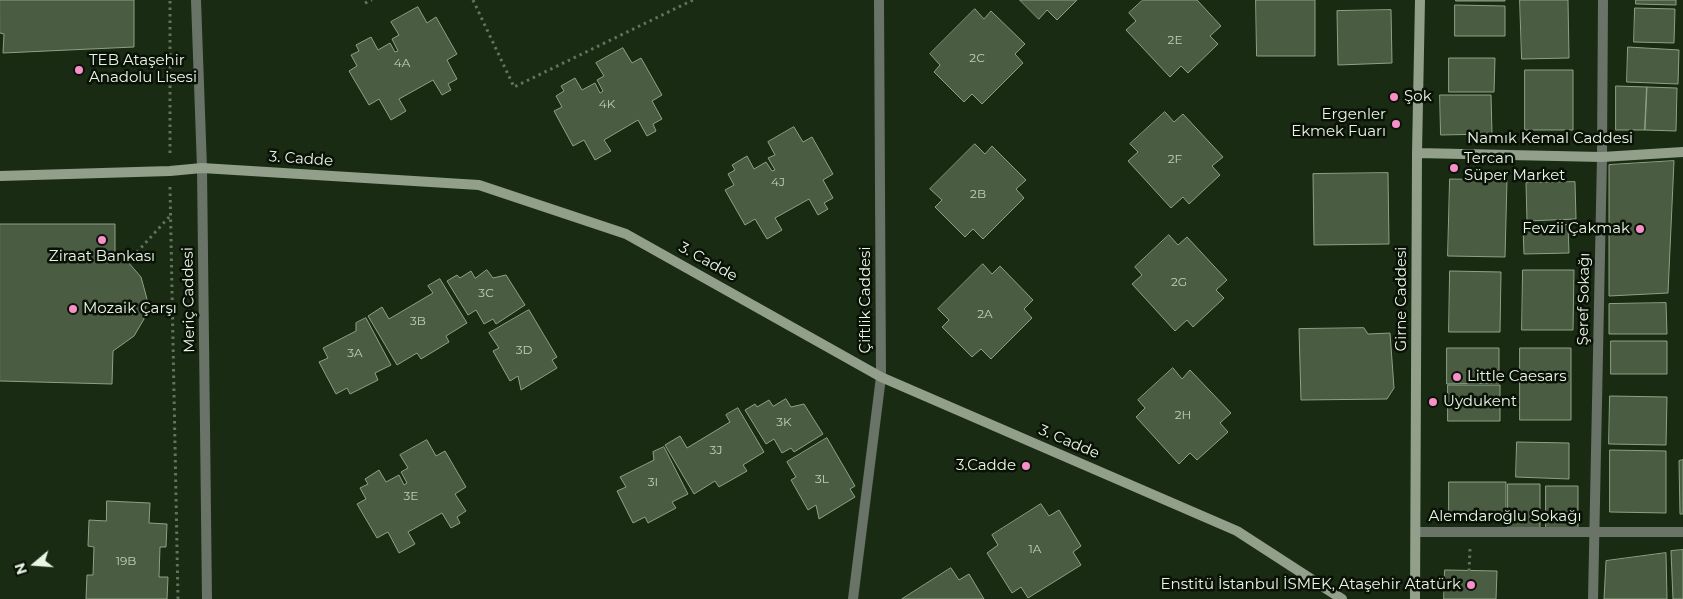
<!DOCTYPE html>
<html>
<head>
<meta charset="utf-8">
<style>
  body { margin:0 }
  #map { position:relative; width:1683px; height:599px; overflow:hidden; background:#1a2b13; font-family:Montserrat,sans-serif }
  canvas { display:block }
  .north { position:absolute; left:10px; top:539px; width:50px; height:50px; -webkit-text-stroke:4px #0a1107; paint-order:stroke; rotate:252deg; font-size:14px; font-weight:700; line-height:20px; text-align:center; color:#e9f5e5 }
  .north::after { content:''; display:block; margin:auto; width:18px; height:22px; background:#e9f5e5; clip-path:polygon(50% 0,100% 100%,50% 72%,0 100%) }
</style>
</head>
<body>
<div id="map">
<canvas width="1683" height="599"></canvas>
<div class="north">N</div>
</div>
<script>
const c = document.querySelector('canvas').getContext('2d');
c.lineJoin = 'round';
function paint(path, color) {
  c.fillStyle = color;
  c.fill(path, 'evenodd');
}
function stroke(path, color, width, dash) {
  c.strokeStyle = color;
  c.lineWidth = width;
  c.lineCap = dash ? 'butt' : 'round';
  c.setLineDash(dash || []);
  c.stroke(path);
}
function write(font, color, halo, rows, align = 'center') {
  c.font = font + ' Montserrat,sans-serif';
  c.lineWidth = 5;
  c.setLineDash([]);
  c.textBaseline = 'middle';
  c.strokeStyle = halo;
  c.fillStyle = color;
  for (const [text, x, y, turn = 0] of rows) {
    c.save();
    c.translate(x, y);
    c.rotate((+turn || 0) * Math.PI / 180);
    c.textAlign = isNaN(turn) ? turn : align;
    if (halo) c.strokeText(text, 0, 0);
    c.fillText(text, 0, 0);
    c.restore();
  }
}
const building = new Path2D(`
  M0 0H134V47L3 53 4 34 0 33Z
  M1020 0H1077L1057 20 1047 10 1039 19Z
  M1143 0H1197L1221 26 1210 36 1218 44 1188 73 1181 66 1170 77 1126 30 1136 21 1129 13Z
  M1256 0H1315V56H1257Z
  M1456 0H1505V1H1456Z
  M1520 0H1568L1569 58 1522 59Z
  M1636 0H1676V5L1636 4Z
  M1455 5 1505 6V36H1455Z
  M418 7 427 23 436 17 457 54 447 60 457 79 448 84 451 90 442 95 433 80 399 99 406 111 391 120 379 99 369 105 349 71 357 66 351 55 359 51 356 45 371 37 378 50 390 43 395 52 398 51 392 39 399 35 391 22Z
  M1635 8 1675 9 1674 43 1634 42Z
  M975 9 984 19 991 11 1025 44 1015 54 1023 63 982 104 972 94 964 102 934 72 940 65 930 54Z
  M1391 10 1392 63 1338 65 1337 11Z
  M1628 47 1679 50 1678 84 1627 82Z
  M623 48 632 63 641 58 662 95 652 101 662 119 653 124 656 131 647 136 638 120 604 140 611 151 595 160 584 140 573 146 554 111 562 107 556 96 564 91 561 86 575 78 582 90 595 83 600 93 603 91 597 80 604 76 596 63Z
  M1449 58H1495L1494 92H1449Z
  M1525 70H1573V130H1525Z
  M1616 86 1647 87 1645 130H1616Z
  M1647 87 1677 88 1676 131 1645 130Z
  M1440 95H1491L1492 134 1441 135Z
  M1165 112 1174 122 1183 114 1223 157 1212 166 1220 175 1189 204 1183 197 1171 208 1128 161 1138 152 1130 144Z
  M794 127 803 142 812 137 833 174 823 180 833 198 824 203 828 209 818 215 809 199 775 218 782 230 767 239 755 219 745 225 725 190 734 185 728 174 735 170 732 165 747 156 754 169 766 162 772 171 775 170 768 158 775 155 768 142Z
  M975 144 985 154 992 146 1026 180 1016 189 1024 198 983 239 973 229 965 237 935 207 942 200 930 189Z
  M1674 161 1668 293 1609 296V165Z
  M1388 173 1389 244 1314 245 1313 174Z
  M1450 179 1507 180 1505 257 1448 256Z
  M1575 182 1576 219 1527 221 1526 183Z
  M0 224H115V256L128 262 141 277 147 299 144 319 134 336 113 351 112 384 0 381Z
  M1568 225 1569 253 1524 254 1523 227Z
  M1169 235 1178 245 1187 237 1227 280 1216 290 1224 298 1193 327 1187 320 1175 331 1132 284 1142 275 1135 267Z
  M983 264 992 274 1000 266 1033 300 1024 309 1032 318 991 359 981 349 972 357 942 327 949 320 938 309Z
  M487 270 493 278 506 275 525 305 496 324 493 319 484 324 476 310 468 315 447 281 457 275 460 278 471 271 475 278Z
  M1523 270H1574L1573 330H1522Z
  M1450 271 1501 272 1500 332H1449Z
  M440 279 467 323 446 336 449 342 421 359 417 353 397 365 368 316 382 307 389 319 433 293 428 286Z
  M1666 303 1667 334H1609V304Z
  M529 310 557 357 552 360 557 368 521 390 518 376 510 381 493 351 499 348 489 333Z
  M366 318 391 365 375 373 378 380 350 394 347 388 336 394 319 362 328 358 323 348 356 331V323Z
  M1364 328 1368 334 1390 333 1394 388 1387 399 1301 400 1299 329Z
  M1611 341H1667V374H1611Z
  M1447 348H1499V383L1447 384Z
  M1520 348H1571V420H1520Z
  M1173 368 1182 379 1190 370 1231 413 1220 423 1228 432 1197 460 1190 453 1179 464 1136 417 1145 408 1138 400Z
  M1448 385H1500V421H1448Z
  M1610 396 1667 397 1666 445 1609 444Z
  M786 399 791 407 804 404 823 434 794 452 791 448 782 453 774 439 766 444 745 410 755 404 757 407 769 400 773 406Z
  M738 408 764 452 743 465 747 471 719 487 715 481 694 494 665 445 680 436 687 448 730 422 726 415Z
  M827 438 855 486 850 489 855 497 819 519 816 505 808 510 791 480 796 477 787 462Z
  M427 440 436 456 445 451 466 487 455 494 466 511 457 517 460 523 451 528 442 513 408 532 415 544 399 553 388 532 377 538 357 504 366 499 360 488 368 484 365 479 379 470 386 482 399 475 404 485 407 483 401 472 408 468 400 455Z
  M1517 442 1569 443V479L1516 477Z
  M664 447 688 494 672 502 676 508 648 523 645 517 633 523 617 491 626 487 620 477 654 460 653 452Z
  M1610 450 1666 451V513L1610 512Z
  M1683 460V514H1680L1679 461Z
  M1449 482H1506V518H1449Z
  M1508 484H1540V528H1508Z
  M1546 486H1578V530H1546Z
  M107 501 150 503 149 523 167 524 166 547H160L159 577H168L167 599H86L87 575H93L94 547 88 546 89 520 106 521Z
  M1041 504 1049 516 1059 510 1081 546 1073 552 1081 565 1028 598 1021 587 1012 593 987 553 998 545 992 535Z
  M1683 550V599H1673L1671 551Z
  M1666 553 1667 599H1604L1606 561Z
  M951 568 959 580 969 574 984 599H902Z
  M1445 570 1497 571 1496 599H1444Z`);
paint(building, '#4a5d42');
stroke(building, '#8da285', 1);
stroke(new Path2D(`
  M473 0 514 87 693 0
  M365 3 372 0
  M170 153V0
  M170 187 178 599
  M128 262 170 216
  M1469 571 1470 549`), '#64735e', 3, [2.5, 4]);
stroke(new Path2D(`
  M196 0 202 168 207 599
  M1416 532H1683
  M853 599 881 377 879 0
  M1593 599 1602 157 1603 0`), '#6a7367', 10);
stroke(new Path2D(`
  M1417 153 1602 157 1683 152
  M0 176 170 171 202 168 479 185 626 234 881 377 1237 531 1342 599
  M1415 599 1417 153 1420 0`), '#919f8b', 10);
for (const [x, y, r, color] of [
  [79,70,5,"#f98fc9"],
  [1394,97,5,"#f98fc9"],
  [1396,124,5,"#f98fc9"],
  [1454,168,5,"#f98fc9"],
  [1640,229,5,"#f98fc9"],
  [102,240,5,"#f98fc9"],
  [73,309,5,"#f98fc9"],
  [1457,377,5,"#f98fc9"],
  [1433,402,5,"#f98fc9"],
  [1026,466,5,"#f98fc9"],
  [1471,585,5,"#f98fc9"]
]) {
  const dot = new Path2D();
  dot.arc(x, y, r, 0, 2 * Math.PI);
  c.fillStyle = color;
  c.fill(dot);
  stroke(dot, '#0a1107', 2);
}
write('12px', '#c1cfbc', null, [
  ["2E",1175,40],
  ["2C",977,58],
  ["4A",402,63],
  ["4K",607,104],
  ["2F",1175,159],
  ["4J",778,182],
  ["2B",978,194],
  ["2G",1179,282],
  ["3C",486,293],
  ["2A",985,314],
  ["3B",418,321],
  ["3D",524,350],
  ["3A",355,353],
  ["2H",1183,415],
  ["3K",784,422],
  ["3J",716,450],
  ["3L",822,479],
  ["3I",653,482],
  ["3E",411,496],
  ["1A",1035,549],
  ["19B",126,561]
]);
write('15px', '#e9f5e5', '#0a1107', [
  ["TEB Ataşehir",89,61],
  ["Anadolu Lisesi",89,78],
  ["Şok",1404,97],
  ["Ergenler",1386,115,"right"],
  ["Ekmek Fuarı",1386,132,"right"],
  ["Tercan",1464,159],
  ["Süper Market",1464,176],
  ["Fevzii Çakmak",1630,229,"right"],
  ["Ziraat Bankası",102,257,"center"],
  ["Mozaik Çarşı",83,309],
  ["Little Caesars",1467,377],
  ["Uydukent",1443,402],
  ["3.Cadde",1016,466,"right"],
  ["Enstitü İstanbul İSMEK, Ataşehir Atatürk",1461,585,"right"]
], 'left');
write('15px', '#e9f5e5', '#0a1107', [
  ["Namık Kemal Caddesi",1550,139],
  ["3. Cadde",301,159,4],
  ["3. Cadde",708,262,29],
  ["Girne Caddesi",1402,299,-90],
  ["Şeref Sokağı",1584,299,-89],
  ["Meriç Caddesi",189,300,-91],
  ["Çiftlik Caddesi",866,300,-90],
  ["3. Cadde",1069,442,23],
  ["Alemdaroğlu Sokağı",1505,517]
]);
</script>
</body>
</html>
